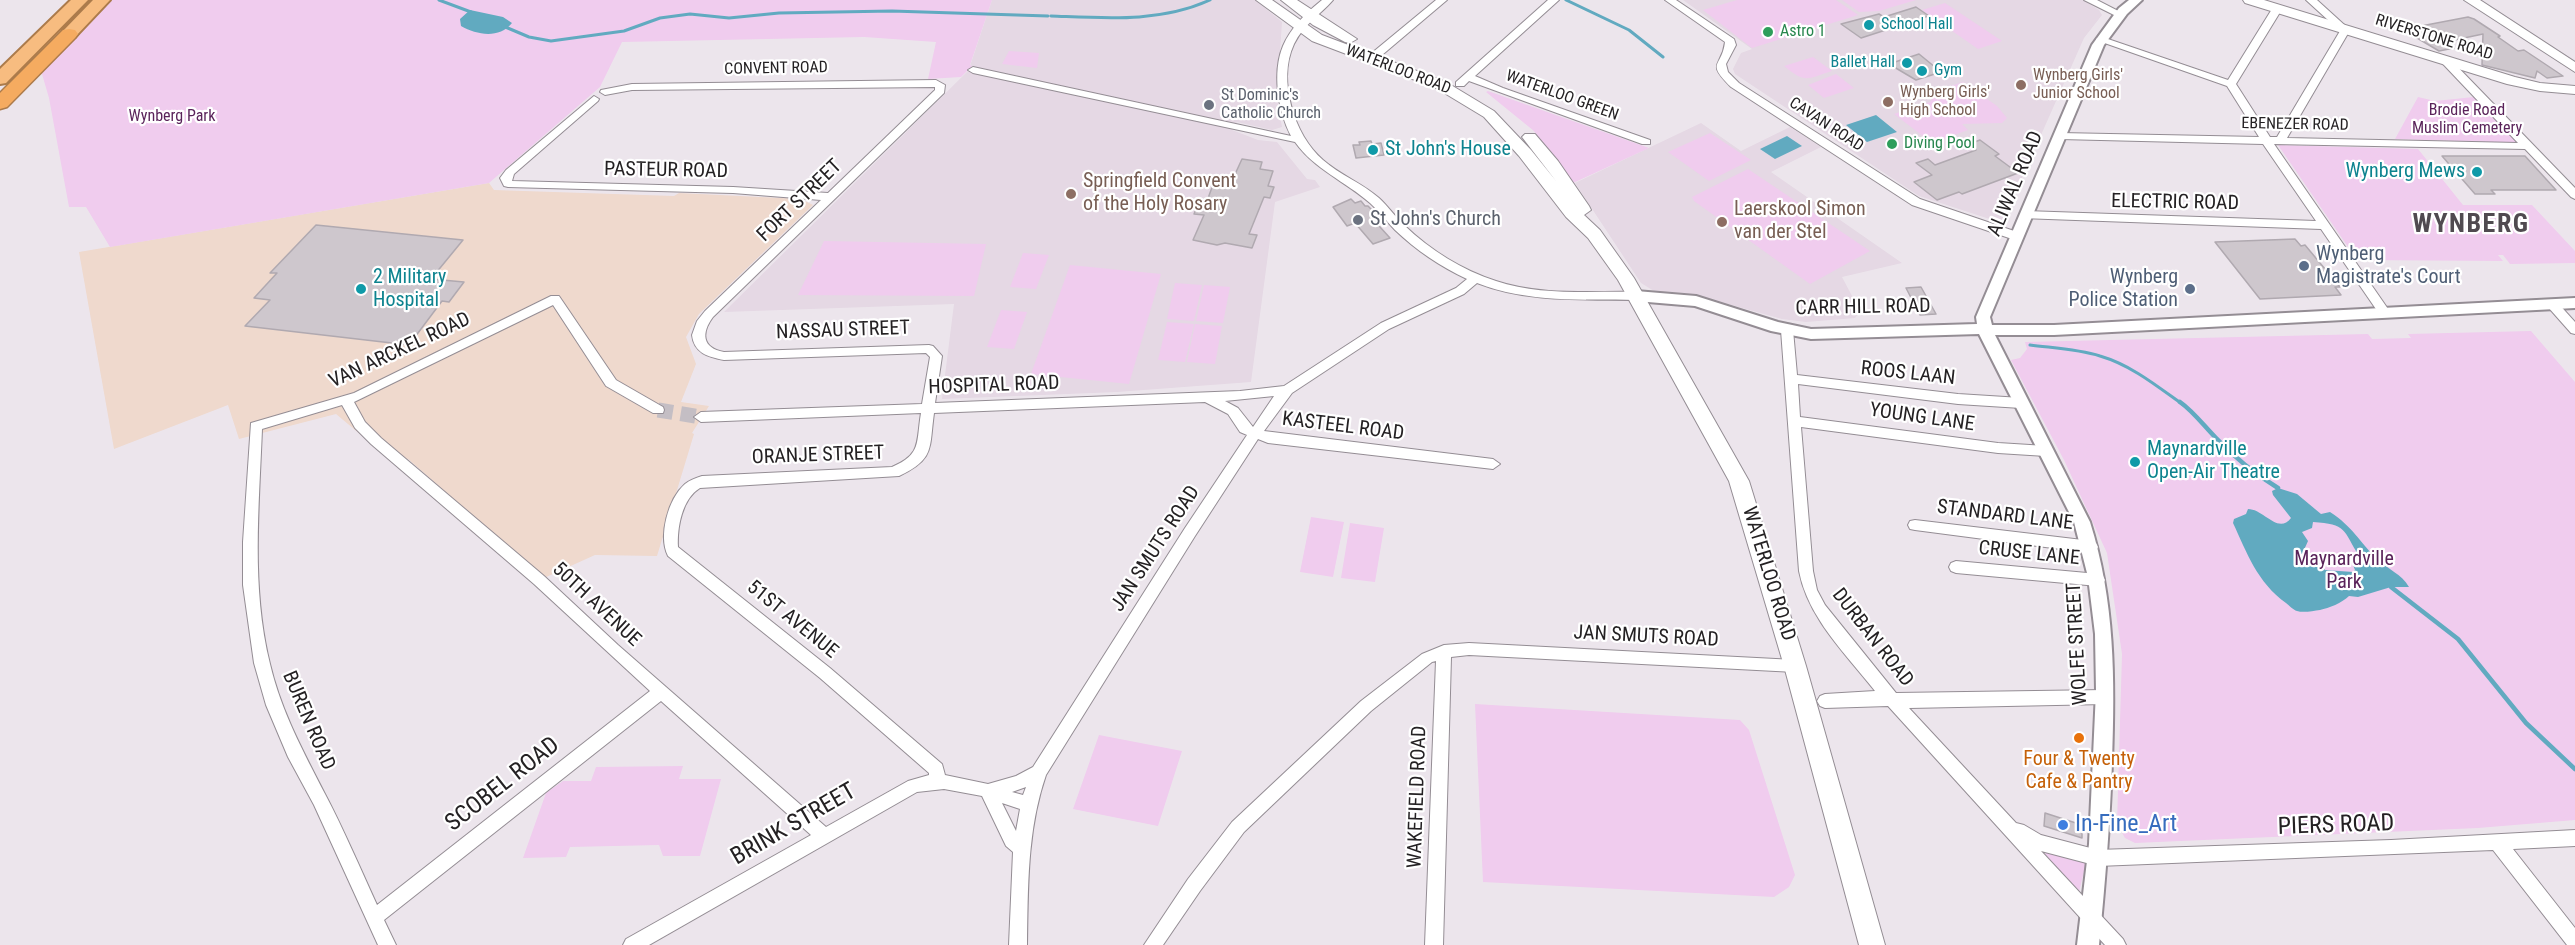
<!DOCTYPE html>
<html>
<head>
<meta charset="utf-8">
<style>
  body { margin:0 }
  canvas { display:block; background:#ece5ec }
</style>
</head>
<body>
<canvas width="2575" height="945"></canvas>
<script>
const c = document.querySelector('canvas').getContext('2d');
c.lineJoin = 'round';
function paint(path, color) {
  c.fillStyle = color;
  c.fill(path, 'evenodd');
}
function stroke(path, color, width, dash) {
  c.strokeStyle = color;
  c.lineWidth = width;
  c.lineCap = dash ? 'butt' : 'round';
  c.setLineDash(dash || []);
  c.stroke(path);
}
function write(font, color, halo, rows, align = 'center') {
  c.font = font + ' "Roboto Condensed",sans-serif';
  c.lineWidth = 4.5;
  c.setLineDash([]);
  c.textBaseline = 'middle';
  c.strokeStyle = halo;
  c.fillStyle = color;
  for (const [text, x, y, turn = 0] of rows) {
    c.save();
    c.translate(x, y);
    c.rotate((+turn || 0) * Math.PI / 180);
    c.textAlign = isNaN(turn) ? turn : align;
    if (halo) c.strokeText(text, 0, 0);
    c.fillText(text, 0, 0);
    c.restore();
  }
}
paint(new Path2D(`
  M992 0H1255L1282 22 1277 97 1282 127 1272 130 1237 122 1232 130 1258 140 1277 142 1307 179 1315 180 1320 187 1275 202 1251 382 1117 392 942 399 954 304 724 312 972 67 970 66Z
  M1683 0H2083L2099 10 2102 15 2084 38 2002 223 1919 196 1735 74 1733 69 1741 53 1752 49Z
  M1701 123 1741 151 1790 127 1821 147 1771 172 1902 263 1842 277 1860 311 1855 318 1806 322 1782 319 1699 296 1654 291 1641 283 1575 183Z`), '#e5d8e4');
paint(new Path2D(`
  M489 183 494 190 674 196 679 193 801 199 813 205 699 314 686 337 696 364 681 402 709 406 692 433 694 434 657 556 595 555 544 578 408 459 397 465 336 414 239 439 228 405 114 449 79 252Z`), '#efd9cd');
paint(new Path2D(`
  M110 0H992L970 65 972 66 961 77 928 79 936 42 864 37 622 42 600 87 489 183 110 247 86 207H69L49 98 42 74V71Z
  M1737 0H1836L1858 15 1752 48 1703 10Z
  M1842 0H1916L1879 11 1859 12Z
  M1945 3 2002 41 1978 49 1922 10Z
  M1009 51 1039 53 1037 68 1002 64Z
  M1813 57 1832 71C1806 79 1806 84 1784 66Z
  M1836 74 1854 88 1824 98 1808 85Z
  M1963 82 1997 106 2007 118 2002 123 1962 124 1968 130 1932 143 1894 114 1930 102 1932 99 1926 94Z
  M1488 91 1649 148 1573 183 1534 131 1486 92Z
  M2418 97 2435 101 2474 97 2519 143 2395 139Z
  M1710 133 1751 160 1709 181 1668 152Z
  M2278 145 2418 149 2463 205H2532L2575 251V263L2510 264 2503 255H2498L2503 261 2357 260Z
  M1748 169 1870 251 1810 284 1694 201 1692 197Z
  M824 241 986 244 974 296 798 295Z
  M1023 253 1049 255 1036 289 1010 287Z
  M1070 265 1161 274 1129 384 1031 374Z
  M1175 283 1202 285 1194 321 1167 319Z
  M1204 285 1230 287 1223 323 1196 321Z
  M1001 310 1027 312 1014 349 987 347Z
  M1167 322 1194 324 1185 362 1158 360Z
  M1195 324 1222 326 1215 364 1187 362Z
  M2531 331 2575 382V820L2478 828 2135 843 2125 838 2117 824 2122 654 2107 553 2064 460 2011 360 2020 358 2027 349 2025 342 2368 334 2372 339 2411 338 2408 334Z
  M1311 517 1344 522 1333 577 1300 572Z
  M1350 523 1384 528 1375 582 1341 578Z
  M1475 704 1740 720 1749 730 1795 875 1789 887 1774 897 1483 882Z
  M1099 735 1182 751 1158 826 1073 809Z
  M683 766 679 779H721L700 856H663L659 845 570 847 566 857 523 858 546 793 563 781H591L596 767Z
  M2039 847 2086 863 2079 892Z`), '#f0ccee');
paint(new Path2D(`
  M470 10 503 17 512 23C499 39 477 35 461 26L460 19Z
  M1876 115 1897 132 1867 142 1846 125Z
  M1787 136 1802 146 1775 159 1760 149Z
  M2278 488 2297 494 2321 514 2330 512C2353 527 2359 541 2377 559 2387 569 2402 574 2409 587H2391L2358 597 2349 596C2342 603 2329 608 2320 610 2313 611 2303 613 2297 611 2293 610 2289 605 2286 603 2257 582 2247 553 2233 523L2234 519 2246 514 2248 509C2264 509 2278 535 2291 518L2273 495 2272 491ZM2313 522C2347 524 2343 530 2359 556L2351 560 2355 570 2353 572 2325 570C2321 561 2308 559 2304 550L2308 541 2302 532 2312 528Z`), '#61aac0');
stroke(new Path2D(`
  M439 0 471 12
  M1566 0 1629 30 1663 57
  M1051 16C1104 18 1160 23 1210 0
  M503 26 529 37 551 41 624 31 660 18 690 14 729 18 779 13 892 11 1048 16
  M2030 345C2053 348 2078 349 2100 356 2131 365 2157 386 2182 404`), '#61aac0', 3);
stroke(new Path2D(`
  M2180 402C2194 412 2204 426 2216 438 2235 458 2255 474 2278 488
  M2391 587 2458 639 2526 723 2575 769`), '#61aac0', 4.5);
const building = new Path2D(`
  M1916 7 1929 16 1861 38 1841 24 1879 14 1884 17Z
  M2468 17 2474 19 2500 36 2498 37 2518 51 2524 50 2563 76 2547 78 2537 71 2535 78 2482 65 2483 34 2445 42 2454 48 2439 51 2407 32 2425 29 2421 26Z
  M1919 54 1941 72 1916 80 1889 64Z
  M1980 140 1999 154 1995 156 2018 173 1962 194 1959 192 1937 200 1914 182 1932 175 1916 163 1928 159 1935 165 1976 150 1969 144Z
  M1371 141 1372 144 1381 143 1384 155 1356 158 1353 145H1360L1359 142Z
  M2442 156H2525L2556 190H2491L2495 194H2475Z
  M1242 159 1262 162 1260 169 1273 171 1268 186 1274 187 1270 198 1264 197 1249 234 1257 235 1252 248 1225 243 1217 245 1193 240 1204 215 1194 214 1199 202 1207 201 1214 182 1231 183Z
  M1351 199 1355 203 1361 201 1365 206H1368L1377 215 1371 217 1390 238 1373 244 1355 223 1347 226 1333 207Z
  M316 225 463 240 431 279 464 282 449 302 442 301 409 345 245 326 270 300 254 298 277 273H270Z
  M2295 239 2301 246 2305 245 2340 287H2335L2341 295 2260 299 2215 242Z
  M1921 287 1936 314 1920 315 1906 288Z
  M2045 813 2082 825V838L2044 826Z`);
paint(building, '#cec7cd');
stroke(building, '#b0a9b0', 1.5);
stroke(new Path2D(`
  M658 410 701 417`), '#c4bec4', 15, [15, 8]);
const minor = new Path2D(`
  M1322 0H1333C1320 15 1303 25 1294 44 1277 80 1294 135 1323 160 1340 175 1362 183 1379 198 1388 206 1395 217 1404 225 1430 250 1462 270 1496 281 1540 296 1590 291 1636 292L1642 296 1636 300C1582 299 1528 303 1477 283L1464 294 1389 329 1292 393 1264 431 1493 459 1500 464 1493 469 1268 443 1258 439 1195 536 1046 775C1027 830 1028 887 1027 945H1009L1013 852 1006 846 982 796 944 789 917 792 649 945H623L626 939 811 835 661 701 384 920 396 945H378L314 805 288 757 266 705 254 663 243 585V542L251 423 354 393 551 296H559L616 380 663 407 664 410 663 413H653L606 386 553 305 354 402 365 422 381 438 544 576 618 645 826 827 908 781 929 775V773L820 678 668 556C658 536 668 499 685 484 690 480 696 478 702 476L892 467C922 454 916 443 921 413L701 422 694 417 701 412 922 404 930 357 926 353 724 360C708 357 694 353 692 335L697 321 705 311 821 200 733 193 508 187 504 186 500 178 506 170 594 96 599 99 598 101 514 174 512 181 733 187 828 193 935 90V87L632 90 605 95 600 92 601 90 632 84 936 80 945 85 944 93 713 317C701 333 702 348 724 352L929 345 933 346 942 356 935 403 1240 391 1284 386 1381 323 1456 288 1467 279C1441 267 1416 250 1395 230 1386 221 1379 211 1370 203 1345 181 1315 170 1295 142L973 73 968 70 973 67 1291 136C1278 111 1272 72 1283 46 1291 27 1307 12 1322 0ZM1274 396 1253 427 1238 408 1225 401ZM1205 402 1228 414 1240 432 1247 435 1185 528 1033 767 1016 776 988 784 945 775 942 764 830 668 678 547C677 527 682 499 700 488L899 476C935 459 929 449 934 413ZM342 405 355 428 371 444 534 584 650 691 377 905C360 868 344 830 325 794 303 751 281 711 270 664 251 587 259 508 262 429ZM1026 787 1023 795 1012 792ZM1002 803 1020 809 1016 831Z
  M1436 0H1447L1375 61H1367V57Z
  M1548 0H1559L1475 76 1503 88 1650 140V144H1642L1469 81 1464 86H1456V82Z
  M1665 0H1676L1734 39 1736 45 1726 64 1728 72 1739 83 1920 199 2020 233 2022 236 2020 239H2012L1912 205 1731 87C1705 61 1722 68 1725 42Z
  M2084 0H2097L2126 15 2118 17Z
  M2306 0H2317L2350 30 2287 138 2518 143 2443 64V60H2451L2575 188V199L2571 197 2525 149 2274 144 2388 309 2390 312 2388 315H2380L2321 229 2021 218V212L2025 211 2316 221 2263 144 2060 139 2055 136 2060 133 2259 137 2227 86 2096 40 2097 38H2105L2228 80 2272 9 2277 6 2282 9 2236 84 2270 137H2277L2340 31Z
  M2552 300 2556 301 2575 322V334L2571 333 2548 307 2546 304 2548 301Z
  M1787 326 1793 330 1797 375 1958 394 2021 398 2027 403 2021 408 1958 404 1798 384 1800 417 1998 443 2046 446 2053 451 2046 456 1998 453 1801 427 1813 571 1817 590 1825 605 1896 693 2105 690 2110 692 2113 697 2110 702 2105 704 1909 708 2016 823 2024 825 2041 835 2098 850 2391 840 2575 830V846L2513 849 2575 928V945H2567L2493 850 2098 866 2041 851 2123 939 2126 945H2105L1888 706 1825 708 1820 706 1817 701 1820 696 1825 694 1875 691C1846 654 1808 618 1799 571L1781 330Z
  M1915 520 2091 541 2096 543 2098 547 2096 551 2091 553 1915 530 1910 529 1908 525 1910 521Z
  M1956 561 2098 574 2103 576 2105 580 2103 584 2098 586 1956 573 1951 571 1949 567 1951 563Z
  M1469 643 1795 660 1800 661 1803 666 1800 671 1795 672 1469 655 1451 657 1443 945H1425L1436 661 1432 662 1371 711 1244 832 1200 891 1163 945H1144L1188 879 1232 822 1361 701 1422 654 1444 645Z`);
const tertiary = new Path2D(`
  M2129 0H2142L2127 14 2104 45 1990 317 1992 325H2054L2575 298V308L2054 335H1995L2090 522C2115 601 2115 680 2112 762 2110 824 2105 884 2099 945H2077L2089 844 2096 691 2095 634 2088 577 2074 522 1979 334 1811 339 1771 331 1695 306 1636 301 1629 296 1636 291 1696 296 1778 322 1811 329 1977 324 1976 317 2092 45 2119 8Z`);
const secondary = new Path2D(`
  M1256 0H1272L1322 35 1446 82 1494 111 1531 150 1556 181 1522 137 1525 134H1535L1558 161 1589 206 1591 210 1584 215 1600 230 1634 278 1749 481 1806 666 1885 945H1859L1784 666 1729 481 1618 280 1588 238 1566 217 1519 156 1484 117 1436 88 1312 41Z
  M1281 0H1297L1357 39 1350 43 1345 42 1313 25Z
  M2243 0H2264L2515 77 2540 83 2575 86V94L2540 91 2507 84 2245 3Z
  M2464 0H2480L2575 62V72Z`);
const trunk = new Path2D(`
  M71 0H88L6 83 0 84V69Z
  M93 0H110L75 37H63L61 34 63 31Z`);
const motorway = new Path2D(`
  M69 29 75 30 78 34 75 38 7 107 0 109V93L63 30Z`);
stroke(minor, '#948d94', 2);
stroke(tertiary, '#948d94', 4);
stroke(secondary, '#948d94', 2);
stroke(trunk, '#ac7b4b', 4);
stroke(motorway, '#ac7b4b', 3);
paint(minor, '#fff');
paint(tertiary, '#fff');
paint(secondary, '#fff');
paint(trunk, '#f7bc80');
paint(motorway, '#f5ab60');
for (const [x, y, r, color] of [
  [1869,25,6,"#0f9aa8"],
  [1768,32,6,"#2e9e5b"],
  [1907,63,6,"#0f9aa8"],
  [1922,71,6,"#0f9aa8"],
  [2021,85,6,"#8d6e63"],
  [1888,102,6,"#8d6e63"],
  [1209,105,6,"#6b7280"],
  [1892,144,6,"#2e9e5b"],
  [1373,150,6,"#0f9aa8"],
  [2477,172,6,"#0f9aa8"],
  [1071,194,6,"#8d6e63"],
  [1358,220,6,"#6b7280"],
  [1722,222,6,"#8d6e63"],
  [2304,266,6,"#5c6f8a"],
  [361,289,6,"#0f9aa8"],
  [2190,289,6,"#5c6f8a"],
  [2135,462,6,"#0f9aa8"],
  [2079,738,6,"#e8710a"],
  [2063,825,6,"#3f7fe0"]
]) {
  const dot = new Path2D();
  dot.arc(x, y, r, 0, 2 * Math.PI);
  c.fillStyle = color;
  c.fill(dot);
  stroke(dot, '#fff', 2);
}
write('16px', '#0d838f', '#fff', [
  ["School Hall",1881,25],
  ["Ballet Hall",1895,63,"right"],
  ["Gym",1934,71]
], 'left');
write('16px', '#27864d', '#fff', [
  ["Astro 1",1780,32],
  ["Diving Pool",1904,144]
], 'left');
write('16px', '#242123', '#fff', [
  ["RIVERSTONE ROAD",2434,38,17],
  ["CONVENT ROAD",776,69,-1],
  ["WATERLOO ROAD",1398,70,21],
  ["WATERLOO GREEN",1562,96,20],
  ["CAVAN ROAD",1826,125,33],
  ["EBENEZER ROAD",2295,125,1]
]);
write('16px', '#785e54', '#fff', [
  ["Wynberg Girls'",2033,76],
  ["Junior School",2033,94],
  ["Wynberg Girls'",1900,93],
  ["High School",1900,111]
], 'left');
write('16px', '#5b616d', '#fff', [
  ["St Dominic's",1221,96],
  ["Catholic Church",1221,114]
], 'left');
write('16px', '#5a235a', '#fff', [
  ["Brodie Road",2467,111],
  ["Muslim Cemetery",2467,129],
  ["Wynberg Park",172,117]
]);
write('20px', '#0d838f', '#fff', [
  ["St John's House",1385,150],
  ["Wynberg Mews",2465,172,"right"],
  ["2 Military",373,278],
  ["Hospital",373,301],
  ["Maynardville",2147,450],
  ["Open-Air Theatre",2147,473]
], 'left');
write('20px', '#242123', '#fff', [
  ["PASTEUR ROAD",666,171,1],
  ["ALIWAL ROAD",2016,184,-67],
  ["FORT STREET",800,201,-44],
  ["ELECTRIC ROAD",2175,203,1],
  ["CARR HILL ROAD",1863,308,-1],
  ["NASSAU STREET",843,331,-2],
  ["VAN ARCKEL ROAD",400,351,-25],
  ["ROOS LAAN",1908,374,6],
  ["HOSPITAL ROAD",994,386,-2],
  ["YOUNG LANE",1922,418,8],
  ["KASTEEL ROAD",1343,427,7],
  ["ORANJE STREET",818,456,-2],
  ["STANDARD LANE",2005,516,7],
  ["JAN SMUTS ROAD",1156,549,-57],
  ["CRUSE LANE",2029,554,6],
  ["WATERLOO ROAD",1768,574,73],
  ["50TH AVENUE",596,605,43],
  ["51ST AVENUE",792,620,39],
  ["JAN SMUTS ROAD",1646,637,3],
  ["DURBAN ROAD",1872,638,52],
  ["WOLFE STREET",2078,644,-93],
  ["BUREN ROAD",308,721,67],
  ["WAKEFIELD ROAD",1418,797,-88]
]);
write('20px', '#785e54', '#fff', [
  ["Springfield Convent",1083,182],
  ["of the Holy Rosary",1083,205],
  ["Laerskool Simon",1734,210],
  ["van der Stel",1734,233]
], 'left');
write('20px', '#5b616d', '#fff', [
  ["St John's Church",1370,220]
], 'left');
write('20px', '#4e5e75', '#fff', [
  ["Wynberg",2316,255],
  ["Magistrate's Court",2316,278],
  ["Wynberg",2178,278,"right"],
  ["Police Station",2178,301,"right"]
], 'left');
write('20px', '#5a235a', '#fff', [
  ["Maynardville",2344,560],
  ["Park",2344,583]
]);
write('20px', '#c56008', '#fff', [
  ["Four & Twenty",2079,760],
  ["Cafe & Pantry",2079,783]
]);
write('24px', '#242123', '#fff', [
  ["SCOBEL ROAD",503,785,-38],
  ["BRINK STREET",794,825,-30],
  ["PIERS ROAD",2336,826,-2]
]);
write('24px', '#366cbe', '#fff', [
  ["In-Fine_Art",2075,825]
], 'left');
c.letterSpacing = '1.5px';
write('bold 26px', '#504a50', '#fff', [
  ["WYNBERG",2471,225]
]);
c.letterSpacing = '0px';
</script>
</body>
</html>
